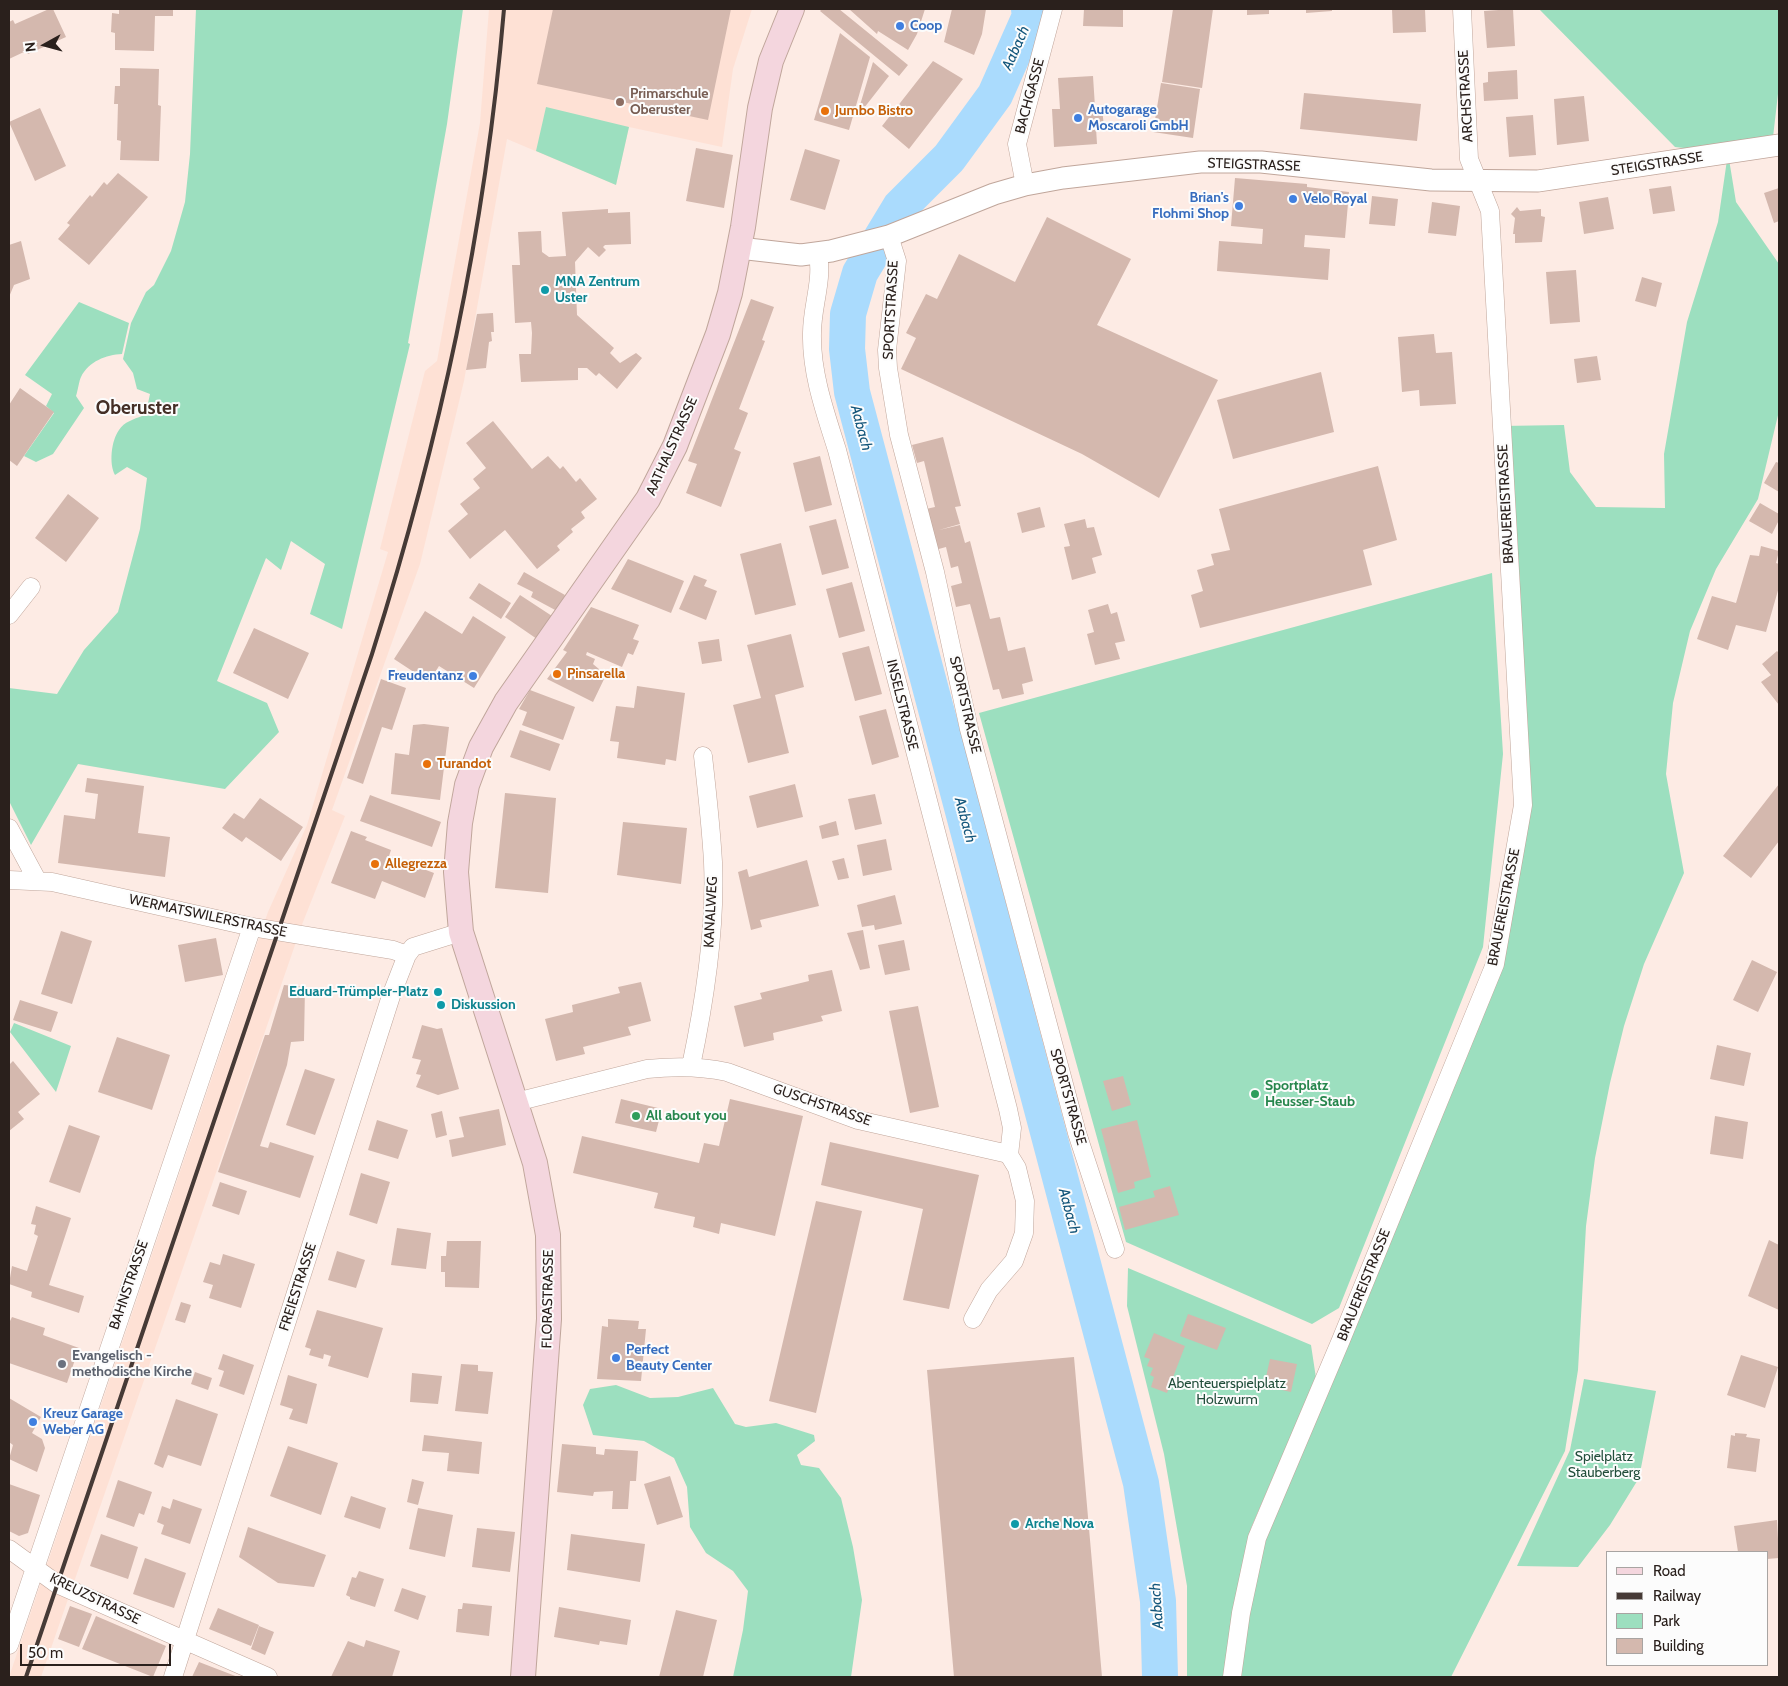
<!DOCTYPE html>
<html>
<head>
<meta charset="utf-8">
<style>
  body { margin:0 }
  #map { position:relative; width:1788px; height:1686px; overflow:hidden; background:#fdebe4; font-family:Cabin,sans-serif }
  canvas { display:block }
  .frame { position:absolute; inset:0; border:10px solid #2a201c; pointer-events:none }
  .legend { position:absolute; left:1606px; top:1551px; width:162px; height:115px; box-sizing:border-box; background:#fcfcfc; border:1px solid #a8a4a2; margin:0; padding:6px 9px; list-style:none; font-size:15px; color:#2a201c }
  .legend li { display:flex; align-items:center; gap:10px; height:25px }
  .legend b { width:25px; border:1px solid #a8a4a2 }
  .north { position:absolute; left:20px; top:20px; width:50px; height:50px; -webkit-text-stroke:4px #fcfcfc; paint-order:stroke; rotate:263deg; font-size:14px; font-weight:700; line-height:20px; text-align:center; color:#2a201c }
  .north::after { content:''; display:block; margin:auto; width:18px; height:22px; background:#2a201c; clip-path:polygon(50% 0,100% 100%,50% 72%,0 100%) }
  .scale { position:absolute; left:20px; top:1644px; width:151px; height:22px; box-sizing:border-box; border:2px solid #2a201c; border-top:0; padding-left:6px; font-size:15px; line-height:18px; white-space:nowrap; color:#2a201c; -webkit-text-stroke:4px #fcfcfc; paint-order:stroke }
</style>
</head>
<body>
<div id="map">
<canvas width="1788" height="1686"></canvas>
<div class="frame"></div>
<ul class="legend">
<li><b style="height:6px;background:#f4d6de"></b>Road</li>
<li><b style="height:6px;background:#463a36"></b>Railway</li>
<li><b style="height:14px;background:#9cdfbf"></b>Park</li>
<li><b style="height:14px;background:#d4b8ae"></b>Building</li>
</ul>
<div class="north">N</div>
<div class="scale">50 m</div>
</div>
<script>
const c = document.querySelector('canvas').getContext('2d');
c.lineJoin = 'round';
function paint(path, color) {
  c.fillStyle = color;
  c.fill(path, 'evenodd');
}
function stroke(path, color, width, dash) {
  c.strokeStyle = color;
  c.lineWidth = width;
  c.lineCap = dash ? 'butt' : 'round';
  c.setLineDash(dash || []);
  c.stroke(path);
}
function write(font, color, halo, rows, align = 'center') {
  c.font = font + ' Cabin,sans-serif';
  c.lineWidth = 4;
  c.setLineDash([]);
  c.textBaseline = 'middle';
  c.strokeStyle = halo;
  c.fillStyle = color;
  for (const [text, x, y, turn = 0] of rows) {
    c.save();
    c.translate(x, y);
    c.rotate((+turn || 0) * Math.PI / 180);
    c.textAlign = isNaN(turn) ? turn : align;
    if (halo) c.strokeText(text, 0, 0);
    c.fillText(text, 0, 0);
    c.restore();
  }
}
paint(new Path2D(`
  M489 9H752L733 69 722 147 629 127 616 185 507 139 464 381 420 564 332 810 345 816 303 922 41 1677H9L268 912 307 825 388 552 380 549 425 371 437 361 480 123Z`), '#fee1d5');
paint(new Path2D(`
  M196 9H463L447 124 408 343 410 344 342 629 310 614 325 564 291 541 281 570 266 558 217 681 267 703 279 732 225 789 78 764 31 845 9 801V688L57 694 84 650 118 612 140 529 147 478 127 467 115 475C109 464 111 441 119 430 124 422 134 419 142 416L147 408 150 394 137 389 133 373 123 359 131 323 146 292 154 285 171 251 185 202 190 154Z
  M1539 9H1779V85L1772 146 1728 153 1736 202 1779 264V411L1758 499 1716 569 1690 631 1673 703 1666 774 1684 873 1644 964 1624 1026 1610 1083 1595 1158 1586 1226 1578 1370 1565 1451 1451 1677H1232L1257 1538 1495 964 1523 805 1502 426 1564 425 1570 472 1596 507 1665 508 1664 454 1687 322 1718 222 1728 153 1675 147Z
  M546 107 629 127 616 185 536 151Z
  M79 302 129 323 122 354C106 355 89 361 81 377 79 381 78 390 76 396L84 408 53 454 36 462 24 456 54 413 46 406 52 394 25 375Z
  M1492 573 1503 754 1483 947 1339 1308 1312 1324 1126 1242 979 713Z
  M14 1023 71 1046 56 1092 10 1032Z
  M1128 1268 1311 1345 1316 1378 1251 1528 1224 1677H1187V1586L1164 1454 1127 1306Z
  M1584 1379 1656 1391 1639 1478 1610 1525 1578 1567 1517 1566 1570 1450Z
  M616 1385 650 1398 678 1397 713 1388 735 1424 746 1427 776 1423 814 1435 815 1441 797 1455 801 1465 819 1468 841 1498 853 1547 862 1600 851 1677H733L743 1630 748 1591 733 1571 706 1553 690 1527 687 1487 674 1458 644 1441 593 1435 583 1405 590 1389Z`), '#9cdfbf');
stroke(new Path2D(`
  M1029 9 1030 16 995 95 949 158 900 207 860 273 848 314 847 349 852 392 1141 1483 1158 1601 1160 1677`), '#aadbfd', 36);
paint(new Path2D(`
  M49 9H53L66 37 28 54 26 51 9 59V22L13 20 15 24Z
  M119 9H173V16H155L154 51 115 50V33L111 32 112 13 119 14Z
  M553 9H731L708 120 537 84Z
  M822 9H839L908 65 899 76 820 11Z
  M849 9H925L917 34 908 50 878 31 877 34Z
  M952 9H986L982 34 974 55 944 42Z
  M1084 9H1123V27L1083 26Z
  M1173 9H1213L1202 88 1162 82Z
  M1247 9H1269V14L1247 15Z
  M1306 9H1332V11L1306 13Z
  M1392 9H1425L1426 32 1393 33Z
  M1513 9 1515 46 1487 48 1484 11Z
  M840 33 870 57 849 130 814 120Z
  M933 61 963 79 909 149 882 126Z
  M873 62 889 76 864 108 860 105Z
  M120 68 159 69 158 105 161 106 159 161 120 160 121 141 117 140 118 104H114L115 86H120Z
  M1517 70 1518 99 1484 101 1483 83 1488 82V72Z
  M1093 76 1095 107H1102L1104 128H1096L1097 144 1054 147 1052 109H1060L1058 78Z
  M1161 83 1200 89 1193 138 1153 132Z
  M1304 93 1421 104 1417 141 1300 129Z
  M1584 96 1589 141 1557 145 1554 99Z
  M40 108 66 166 35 181 9 122Z
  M1533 115 1536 155 1509 157 1506 117Z
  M696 148 733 155 724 208 686 201Z
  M805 149 840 160 825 210 790 200Z
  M118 173 148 197 89 265 58 239 70 225 67 223 90 195 92 197 104 182 107 185Z
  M1235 178 1307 184V187L1349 192 1345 238 1305 235 1304 247 1330 249 1328 280 1217 271 1219 241 1262 244 1263 229 1231 226Z
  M1671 186 1675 211 1653 214 1649 189Z
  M1779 188V221L1774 223 1764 193Z
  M1372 196 1398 199 1395 226 1369 224Z
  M1608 197 1614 229 1584 234 1579 202Z
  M1432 202 1460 206 1456 236 1428 233Z
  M1517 207 1520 211 1541 209V216L1545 217 1542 242 1515 243V234H1513L1515 218 1511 214Z
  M608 209V213L630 212 631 244 605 245 603 247 606 250 599 257 588 247 575 262 577 315 614 348 610 353 620 363 636 353 642 358 617 389 599 373 596 376 587 368H578V380L521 382 519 354H531L532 333 531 322 515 323 512 265H520L518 232 541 231 542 252 549 257 566 256 562 212Z
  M1047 217 1131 259 1097 325 1218 380 1159 498 1082 454 901 369 916 338 906 333 926 294 937 299 959 254 1015 282Z
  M21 241 30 279 14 285 9 297V245Z
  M1576 270 1580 322 1550 324 1546 272Z
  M1642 277 1662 283 1656 307 1635 301Z
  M751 299 774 307 762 340 765 341 739 409 748 413 734 449 741 452 721 507 686 493 697 464 688 461Z
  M493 313 494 332H491L492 341 489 342 486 368 466 370 477 314Z
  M1434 334 1436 353 1452 352 1456 404 1420 406 1419 390 1402 392 1398 337Z
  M1597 356 1601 380 1577 383 1574 359Z
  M1321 372 1334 432 1233 459 1217 400Z
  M20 388 54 412 17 466 9 460V405Z
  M493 421 532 469 548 456 560 469 563 466 576 482 580 478 597 499 581 512 585 518 571 529 573 532 557 546 560 550 537 569 505 530 470 559 448 531 468 514 460 504 480 488 473 479 486 468 466 443Z
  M943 437 961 506 955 507 960 524 939 530 960 525 965 543 970 541 990 619 1000 617 1008 651 1025 647 1033 681 1022 684 1024 694 1002 699 999 689 993 690 970 604 956 607 951 586 962 583 958 566 951 568 946 547 935 550 926 509 935 507 924 461 917 463 912 445Z
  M820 456 832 505 805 512 793 463Z
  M1776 462 1779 463V492L1764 483Z
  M1378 466 1397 540 1363 550 1372 585 1200 628 1191 595 1203 591 1197 570 1214 565 1211 554 1230 550 1219 509Z
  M68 494 99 518 66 562 35 538Z
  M1760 503 1779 514V520L1772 534 1749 521Z
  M1040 507 1045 527 1022 533 1017 513Z
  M836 519 849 568 822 575 809 526Z
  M1085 519 1087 528 1094 527 1102 555 1092 558 1096 573 1072 580 1064 547 1070 546 1064 524Z
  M781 543 796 605 755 615 740 554Z
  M1761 546 1779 551 1776 563 1779 564V587L1766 632 1736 625 1728 650 1697 639 1712 596 1736 603 1750 555 1759 556Z
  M628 559 684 581 671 613 611 589Z
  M524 572 565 595 557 611 531 597 533 592 517 584Z
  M694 575 707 580 704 586 717 591 706 620 679 609Z
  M852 582 865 631 839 638 826 589Z
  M479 583 511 603 501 619 469 598Z
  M520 595 552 616 537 639 505 617Z
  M1108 604 1111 614 1117 612 1125 641 1115 643 1120 659 1095 665 1087 634 1094 632 1088 610Z
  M591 607 639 625 633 639 639 641 633 655 628 653 622 667 587 652 586 655 595 659 593 664 606 675 593 702 547 679 567 652 563 650Z
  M425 611 462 634 473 616 506 637 474 688 439 666 429 682 394 659Z
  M254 628 309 653 288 699 233 673Z
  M791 634 804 687 775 695 789 753 748 763 733 705 761 698 747 645Z
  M719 639 722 661 702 664 698 642Z
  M869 646 882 694 855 701 842 653Z
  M1777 651 1779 653V705L1761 682 1771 675 1762 664Z
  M381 679 406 688 392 730 382 727 363 784 347 778Z
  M637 686 685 693 676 761 666 759 665 765 617 758 619 742 610 741 616 706 634 708Z
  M530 690 575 707 563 740 522 725 527 712 519 709Z
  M886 709 899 757 872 765 859 716Z
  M424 724 449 727 440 800 391 794 395 753 409 755 413 725Z
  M520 730 560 744 550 771 510 757Z
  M87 778 144 786 138 833 170 837 165 877 58 863 64 815 95 819 98 794 85 792Z
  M795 784 803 817 757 828 749 796Z
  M1779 784V841L1751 878 1723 856Z
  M505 793 556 798 548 893 495 888Z
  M875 794 882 824 855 830 848 799Z
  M370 795 441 822 432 847 360 821Z
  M260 798 303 827 281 861 246 837 242 842 222 828 234 813 244 819Z
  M836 821 839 835 822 839 819 826Z
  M623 822 687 828 681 884 617 875Z
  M351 831 367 837 365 840 391 850 389 856 434 873 425 898 382 881 375 899 331 883Z
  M886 839 892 870 863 876 857 845Z
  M844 858 849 878 838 880 832 861Z
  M807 860 819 906 760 920 762 927 751 930 738 872 747 869 749 877Z
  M895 895 902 924 875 930 874 925 862 927 857 905Z
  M863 930 870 968 860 970 847 933Z
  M61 931 92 941 72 1004 41 994Z
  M216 938 223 975 185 982 178 945Z
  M904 940 910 970 885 975 878 945Z
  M1752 960 1777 972 1758 1012 1733 1000Z
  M832 970 842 1011 821 1016 823 1021 773 1033 774 1040 744 1047 734 1006 762 999 760 993 809 981 808 975Z
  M641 982 651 1021 628 1027 631 1035 583 1047 585 1054 556 1061 545 1019 573 1012 572 1005 620 993 618 987Z
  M284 985 305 987 304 1041 291 1042 287 1065 260 1146 268 1148 270 1142 314 1156 300 1198 218 1172 265 1035H269Z
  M20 1000 58 1012 51 1032 13 1020Z
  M918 1006 939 1107 910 1113 889 1011Z
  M422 1025 437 1029 442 1028 459 1089 438 1095 416 1087 421 1075 416 1074 421 1060 412 1058Z
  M117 1037 170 1055 152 1110 98 1092Z
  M1717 1045 1751 1053 1744 1086 1710 1079Z
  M13 1061 40 1094 18 1112 24 1119 9 1131V1065Z
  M305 1069 335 1079 315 1135 286 1125Z
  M1123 1076 1131 1105 1112 1111 1103 1081Z
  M621 1099 662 1109 656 1132 615 1123Z
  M730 1099 803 1116 775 1236 721 1223 719 1234 693 1227 695 1217 654 1208 658 1193 573 1173 582 1136 699 1163 704 1143 719 1146Z
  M499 1109 506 1145 452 1157 449 1140 464 1137 459 1117Z
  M442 1111 447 1135 436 1138 431 1114Z
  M1715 1116 1748 1122 1743 1159 1710 1154Z
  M377 1120 408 1130 398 1159 368 1150Z
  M1137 1120 1151 1177 1134 1182 1135 1188 1118 1193 1101 1129Z
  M69 1125 100 1136 80 1193 49 1182Z
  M830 1142 979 1175 949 1309 903 1300 923 1209 821 1185Z
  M361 1173 390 1182 377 1224 349 1215Z
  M220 1182 247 1191 239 1215 212 1206Z
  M1170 1186 1179 1215 1125 1230 1119 1207 1155 1197 1153 1191Z
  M816 1201 862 1211 816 1413 769 1401Z
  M36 1206 71 1218 49 1285 84 1296 79 1313 31 1297 32 1292 9 1284 12 1266 27 1271 38 1236 34 1234 36 1225 31 1224Z
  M397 1228 431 1233 426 1269 391 1265Z
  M1769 1240 1779 1245V1310L1748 1296Z
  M447 1241H481L479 1288 445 1287V1272H441V1256H446Z
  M337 1251 365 1260 356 1288 328 1280Z
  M223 1254 255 1264 241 1308 209 1298 213 1285 203 1282 210 1262 220 1265Z
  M181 1302 191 1305 185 1323 175 1320Z
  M317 1310 383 1328 368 1378 328 1366 331 1356 324 1354 323 1359 309 1355 311 1349 305 1347Z
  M1188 1314 1226 1328 1217 1350 1180 1336Z
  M12 1317 45 1328 43 1335 79 1348 67 1383 9 1363V1323Z
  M608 1319 639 1321 638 1329H646L641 1381 597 1379 602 1326 608 1327Z
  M1154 1333 1185 1346 1167 1393 1151 1387 1154 1377 1150 1375 1153 1368 1147 1366 1150 1359 1144 1357Z
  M223 1354 254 1365 244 1395 219 1386 224 1371 218 1369Z
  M1741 1355 1778 1367 1765 1408 1727 1395Z
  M1074 1357 1102 1677H954L927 1370Z
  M1270 1359 1297 1364 1291 1392 1264 1386Z
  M461 1364 478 1365V1371L493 1372 488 1414 455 1411Z
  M195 1372 212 1378 208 1390 191 1384Z
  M412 1373 442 1376 438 1404 410 1402Z
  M288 1375 317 1384 307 1424 289 1419 293 1409 280 1405Z
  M9 1398 41 1417 32 1433 42 1439 45 1448 37 1472 9 1459 13 1445 9 1442Z
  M176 1399 218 1414 201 1466 168 1455 163 1468 154 1464Z
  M1735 1433 1747 1434 1746 1437 1760 1439 1756 1472 1727 1468 1731 1435 1735 1436Z
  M424 1435 482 1442 479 1474 447 1471 449 1453 422 1451Z
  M562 1444 596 1447V1454L604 1455 605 1449 638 1451 636 1481H630L628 1509H612L613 1491 594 1492 593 1496 557 1492Z
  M288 1446 338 1463 321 1515 270 1496Z
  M670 1476 683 1517 657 1525 644 1484Z
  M412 1479 424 1482 418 1505 407 1502Z
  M118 1480 152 1492 144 1515 139 1513 134 1527 106 1517Z
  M9 1484 40 1495 28 1533 19 1536 9 1531Z
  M351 1496 386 1508 380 1529 344 1517Z
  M173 1499 202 1509 190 1544 161 1534 164 1525 157 1522 162 1506 170 1509Z
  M418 1508 453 1515 445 1557 409 1549Z
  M1777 1520 1779 1558 1767 1559V1552H1738L1734 1526Z
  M248 1527 326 1555 314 1587 278 1583 239 1557Z
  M477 1528 515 1532 510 1572 472 1567Z
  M101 1534 138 1547 128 1579 90 1566Z
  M571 1534 645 1544 640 1582 567 1570Z
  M145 1558 186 1573 174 1608 133 1594Z
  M359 1571 384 1579 375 1607 350 1599V1597L346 1595 352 1577 356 1578Z
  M402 1588 426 1596 418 1620 394 1611Z
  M463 1603 492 1606 489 1636 456 1632 458 1609H462Z
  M70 1606 92 1614 79 1647 58 1639Z
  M559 1607 631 1620 627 1645 600 1641 599 1645 554 1637Z
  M218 1608 259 1625 251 1646 209 1629Z
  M676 1610 717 1620 703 1677H659Z
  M96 1616 166 1646 153 1677 82 1649Z
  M259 1626 274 1632 265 1655 251 1649Z
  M366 1640 400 1651 392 1677H331L348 1641 364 1647Z
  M199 1662 238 1677H192Z`), '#d4b8ae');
const minor = new Path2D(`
  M1025 185 1017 144 1053 9
  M889 236 897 261 887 350 888 368 899 435 935 572 969 729 1077 1133 1115 1249
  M818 254C823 281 812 306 812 333 811 373 825 412 837 450L1008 1109 1012 1128 1009 1155
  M9 615 31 587
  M9 828 37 880
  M9 880 52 882 252 927 393 950 407 955
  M691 1066C705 1000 716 930 713 862 711 827 707 791 703 756
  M516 1102 647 1069C675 1066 700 1066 727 1072L858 1120 1004 1153 1009 1155 1017 1168 1025 1201 1024 1233 1014 1261 989 1290 973 1319
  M9 1549 57 1584 268 1677
  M9 1645 252 927
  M173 1677 391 996 407 955 413 947 461 932
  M1232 1677 1241 1613 1257 1538 1341 1340 1495 964 1523 805 1490 211 1469 159 1462 9`);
const tertiary = new Path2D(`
  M739 248 801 255 831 251 889 236 994 194 1025 185 1063 178 1200 162H1261L1431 180 1538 181 1779 145`);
const secondary = new Path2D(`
  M523 1677 549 1319 548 1235 535 1163 461 932 456 872 460 823 467 785 481 747 506 702 648 499 675 446 718 334 730 293 743 227 760 108 771 61 792 9`);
stroke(minor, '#c0a69b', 19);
stroke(tertiary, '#c0a69b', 23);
stroke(secondary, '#c0a69b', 26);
stroke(minor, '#fff', 18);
stroke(tertiary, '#fff', 21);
stroke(secondary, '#f4d6de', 24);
stroke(new Path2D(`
  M26 1677 372 654C440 439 485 234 504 9`), '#463a36', 4);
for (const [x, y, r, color] of [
  [900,26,5,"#3f7fe0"],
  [620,102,5,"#8d6e63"],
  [825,111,5,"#e8710a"],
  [1078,118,5,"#3f7fe0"],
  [1293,199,5,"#3f7fe0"],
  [1239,206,5,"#3f7fe0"],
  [545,290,5,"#0f9aa8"],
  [557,674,5,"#e8710a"],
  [473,676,5,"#3f7fe0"],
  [427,764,5,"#e8710a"],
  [375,864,5,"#e8710a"],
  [438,992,5,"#0f9aa8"],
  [441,1005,5,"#0f9aa8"],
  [1255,1094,5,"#2e9e5b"],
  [636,1116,5,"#2e9e5b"],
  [616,1358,5,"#3f7fe0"],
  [62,1364,5,"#6b7280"],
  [33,1422,5,"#3f7fe0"],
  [1015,1524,5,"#0f9aa8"]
]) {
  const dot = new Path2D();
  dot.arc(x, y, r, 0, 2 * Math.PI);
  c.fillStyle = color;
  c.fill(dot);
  stroke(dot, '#fcfcfc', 2);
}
write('bold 14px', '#366cbe', '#fcfcfc', [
  ["Coop",910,26],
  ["Autogarage",1088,110],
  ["Moscaroli GmbH",1088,126],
  ["Brian's",1229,198,"right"],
  ["Flohmi Shop",1229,214,"right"],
  ["Velo Royal",1303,199],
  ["Freudentanz",463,676,"right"],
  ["Perfect",626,1350],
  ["Beauty Center",626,1366],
  ["Kreuz Garage",43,1414],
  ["Weber AG",43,1430]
], 'left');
write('bold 14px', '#785e54', '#fcfcfc', [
  ["Primarschule",630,94],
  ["Oberuster",630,110]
], 'left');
write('14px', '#2a201c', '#fcfcfc', [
  ["BACHGASSE",1030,96,-75],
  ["ARCHSTRASSE",1466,96,-93],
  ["STEIGSTRASSE",1657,164,-9],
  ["STEIGSTRASSE",1254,165,2],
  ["SPORTSTRASSE",891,310,-87],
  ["AATHALSTRASSE",672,446,-66],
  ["BRAUEREISTRASSE",1506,504,-93],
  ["INSELSTRASSE",902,705,76],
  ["SPORTSTRASSE",965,705,77],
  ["BRAUEREISTRASSE",1504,907,-79],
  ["KANALWEG",711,912,-87],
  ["WERMATSWILERSTRASSE",208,916,12],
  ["SPORTSTRASSE",1068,1097,74],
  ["GUSCHSTRASSE",822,1105,19],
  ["BAHNSTRASSE",129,1285,-71],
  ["BRAUEREISTRASSE",1364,1285,-68],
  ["FREIESTRASSE",298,1287,-72],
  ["FLORASTRASSE",548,1299,-89],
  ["KREUZSTRASSE",95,1599,26]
]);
write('bold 14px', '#c56008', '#fcfcfc', [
  ["Jumbo Bistro",835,111],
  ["Pinsarella",567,674],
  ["Turandot",437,764],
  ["Allegrezza",385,864]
], 'left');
write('bold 14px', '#0d838f', '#fcfcfc', [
  ["MNA Zentrum",555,282],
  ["Uster",555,298],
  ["Eduard-Trümpler-Platz",428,992,"right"],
  ["Diskussion",451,1005],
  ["Arche Nova",1025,1524]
], 'left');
write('bold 14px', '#27864d', '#fcfcfc', [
  ["Sportplatz",1265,1086],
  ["Heusser-Staub",1265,1102],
  ["All about you",646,1116]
], 'left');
write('bold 14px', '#5b616d', '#fcfcfc', [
  ["Evangelisch -",72,1356],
  ["methodische Kirche",72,1372]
], 'left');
write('14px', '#224e3b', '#fcfcfc', [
  ["Abenteuerspielplatz",1227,1384],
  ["Holzwurm",1227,1400],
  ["Spielplatz",1604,1457],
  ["Stauberberg",1604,1473]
]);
write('italic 15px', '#13567b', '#fcfcfc', [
  ["Aabach",1016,48,-66],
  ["Aabach",861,428,75],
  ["Aabach",965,820,75],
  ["Aabach",1069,1211,75],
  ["Aabach",1157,1606,-94]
]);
write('bold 19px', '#452f26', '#fcfcfc', [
  ["Oberuster",137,408]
]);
</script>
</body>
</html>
